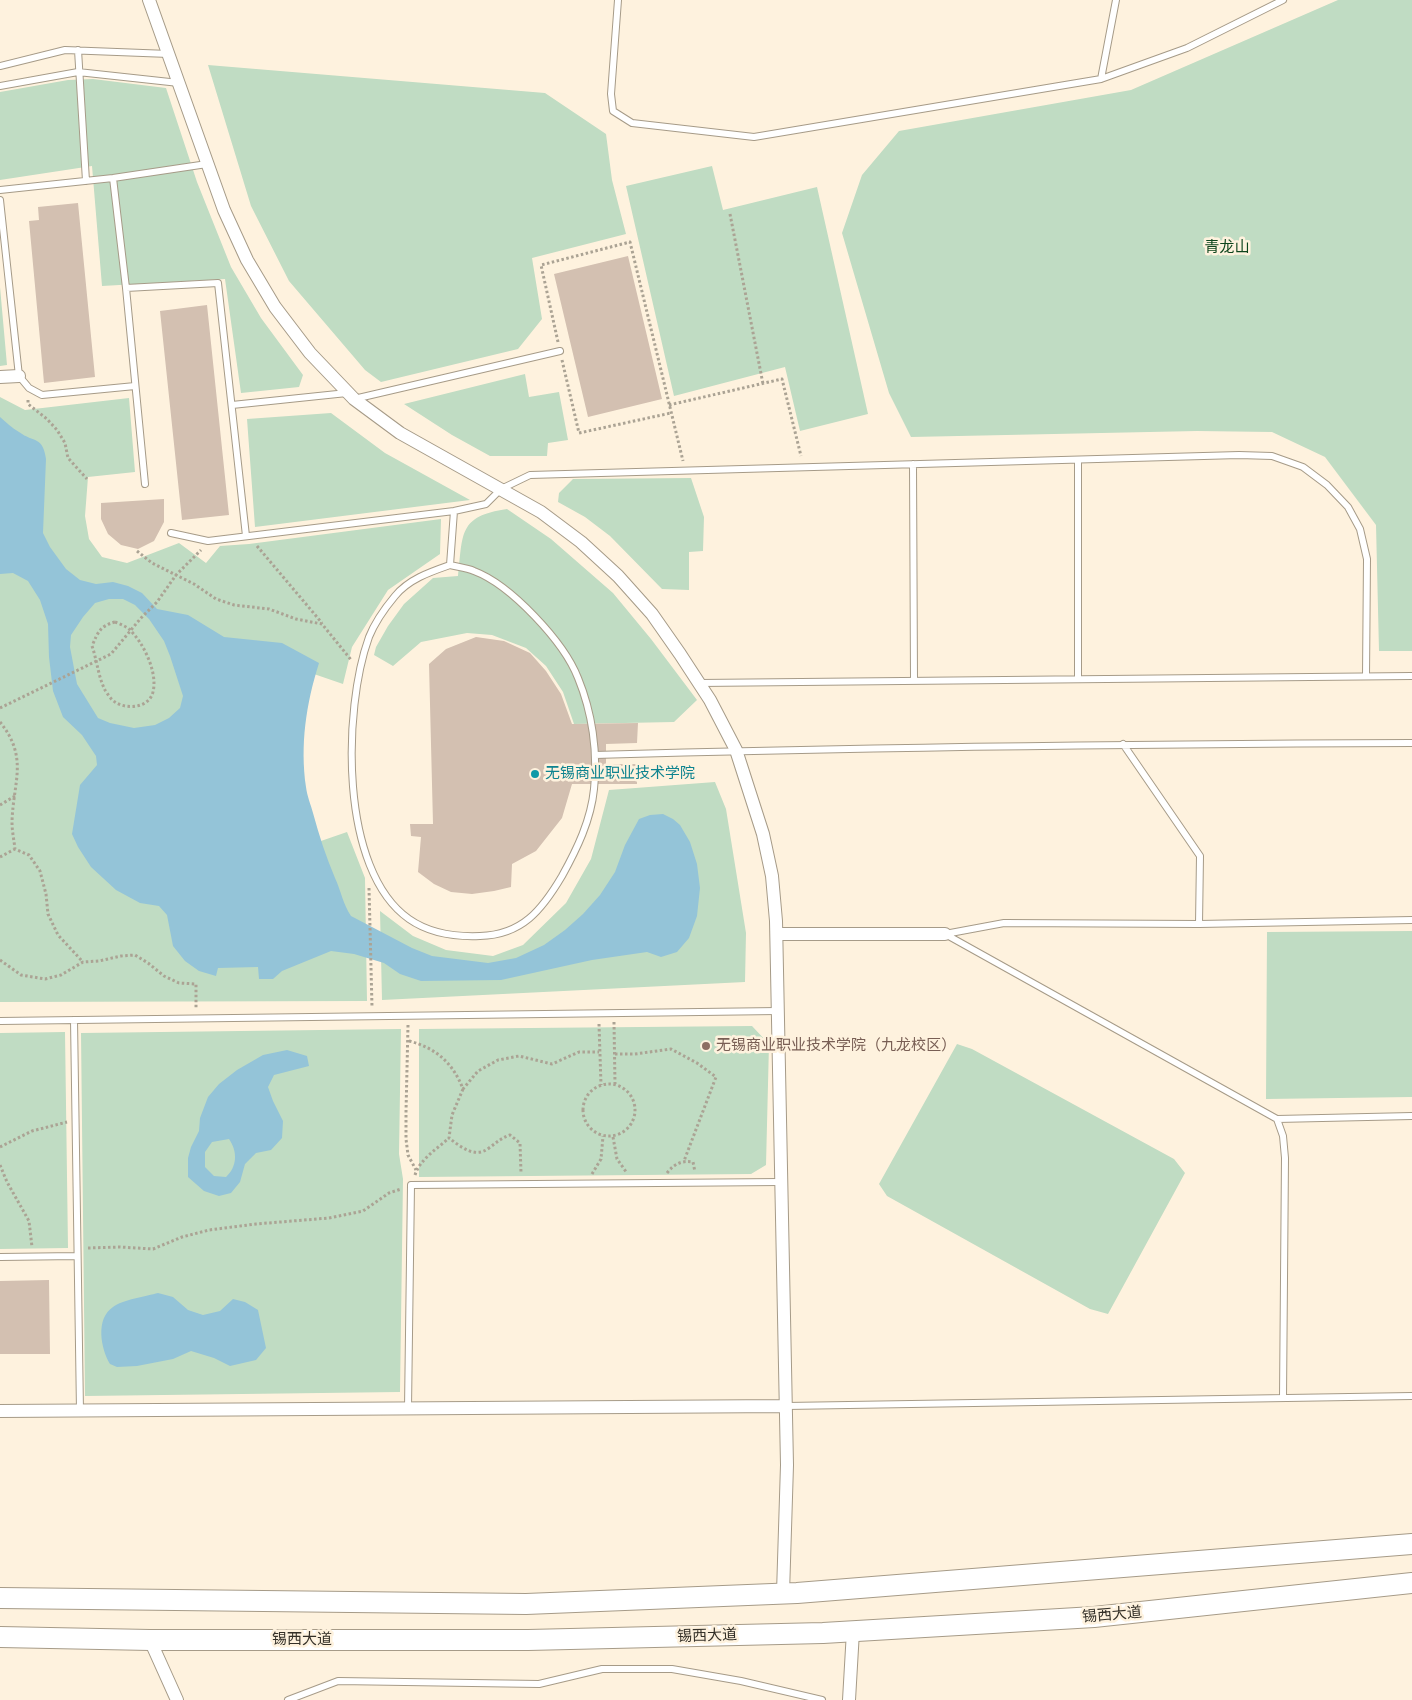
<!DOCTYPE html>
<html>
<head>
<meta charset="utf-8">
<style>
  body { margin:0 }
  canvas { display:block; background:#fef2de }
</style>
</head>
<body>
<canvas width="1412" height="1700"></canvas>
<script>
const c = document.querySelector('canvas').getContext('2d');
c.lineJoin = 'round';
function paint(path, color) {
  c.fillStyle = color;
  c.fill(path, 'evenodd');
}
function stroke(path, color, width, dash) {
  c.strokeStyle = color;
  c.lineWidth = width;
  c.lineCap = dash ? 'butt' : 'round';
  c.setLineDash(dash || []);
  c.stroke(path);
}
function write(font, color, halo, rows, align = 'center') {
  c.font = font + ' Karla,"Noto Sans SC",sans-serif';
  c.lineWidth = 5;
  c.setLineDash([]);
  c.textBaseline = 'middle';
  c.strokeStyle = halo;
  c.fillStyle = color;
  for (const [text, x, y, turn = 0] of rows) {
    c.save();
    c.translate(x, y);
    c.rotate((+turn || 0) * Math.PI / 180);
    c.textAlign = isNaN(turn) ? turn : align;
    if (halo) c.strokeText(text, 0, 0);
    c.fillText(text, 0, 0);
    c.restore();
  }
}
paint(new Path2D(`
  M1338 0H1412V651H1379L1376 525 1325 457 1272 432 1197 431 911 437 889 393 842 233 862 175 899 131 1131 90Z
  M208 65 545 93 606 134 612 180 626 234 532 258 542 319 518 349 381 382 365 370 289 281 251 206Z
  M93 79 166 88 197 182 231 267 261 318 303 375 299 387 241 393 225 279 102 286 92 166 0 180V92L68 80Z
  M712 166 723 210 817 187 868 414 800 431 785 367 674 396 626 186Z
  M0 287 7 365 0 366Z
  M525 374 529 397 559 392 568 440 548 443 547 456H490L452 435 404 404Z
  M0 397 25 410 129 398 135 472 88 477 85 516 89 539 102 557 127 563 179 543 206 563 220 546 249 544 441 519 440 554 388 590 352 647 343 684 311 673 297 755 318 842 347 832 365 878 367 1001 0 1002Z
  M331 413 385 453 470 500 255 527 247 419Z
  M691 478 704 517 703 551 689 552V590L662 589 610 536 585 517 558 502 559 493 573 479Z
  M507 509 551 539 613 593 651 639 697 700 674 722 574 724 563 692 546 666 526 648 492 635 467 633 421 642 393 666 374 655 376 647 388 626 404 604 433 578 458 576C463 534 458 516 507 509Z
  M715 782 726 809 746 933 745 982 382 1000 380 911 413 936 446 950 493 956 523 945 566 903 591 859 609 790Z
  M1412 931V1097L1266 1099 1267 932Z
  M752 1026 769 1044 766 1165 751 1174 419 1177V1029Z
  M401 1029 399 1154 403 1179 400 1392 85 1396 81 1033Z
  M65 1032 68 1248 0 1249V1033Z
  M957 1044 972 1049 1174 1159 1185 1173 1108 1314 1090 1309 887 1196 879 1184Z`), '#c0dcc3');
paint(new Path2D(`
  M0 417C6 422 12 428 19 432 34 443 43 436 46 459L43 533 50 547 66 569 80 580 96 584 113 582 128 586 142 593 157 609 188 615 224 637 282 643 319 663C306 704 300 745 306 787 307 796 311 805 313 813 319 835 326 857 335 878 341 891 343 904 351 916L412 948 432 956 488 963 516 958 544 945 565 930 583 914 600 895 615 872 625 845 639 819 650 815 663 814 673 819 680 825 690 842 697 864 700 888 697 916 689 938 677 952 661 957 647 952 592 960 501 980 421 981 400 974 384 963 354 954 331 951 282 971 273 979H259L258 967 218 968 216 976 199 971 185 961 173 946 167 915 159 906 140 903 116 890 91 867 78 847 72 834 80 785 97 765 96 756 82 735 63 717 53 691 49 657 48 624 40 600 28 581 13 573 0 574ZM109 599H123L135 605 149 619 164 641 170 656 183 696 180 708 169 718 155 725 134 728 110 723 98 718 77 684 70 647 71 635 83 617 95 603Z
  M287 1050 307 1056 309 1066 274 1075 268 1087 273 1101 283 1121 282 1138 271 1150 256 1153 245 1164 240 1182 231 1193 219 1196 204 1191 188 1177V1158L191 1147 199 1131 200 1118 208 1097 219 1084 237 1070 263 1055ZM229 1139C238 1152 237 1167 226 1177L214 1176 205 1167V1152L212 1142Z
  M158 1293 173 1297 188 1310 203 1315 220 1311 233 1299 245 1302 258 1310 266 1348 256 1360 230 1366 214 1358 191 1351 173 1359 137 1366 117 1367 110 1364C101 1349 95 1319 113 1307 122 1300 147 1296 158 1293Z`), '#94c4d8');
paint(new Path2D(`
  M78 203 95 377 44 383 29 221 39 220 38 207Z
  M628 256 662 399 588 417 554 274Z
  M207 305 229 515 182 520 160 311Z
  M164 499V522L154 541 138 549 121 545 108 534 101 519V503Z
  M476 637 504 641 530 653 546 671 561 694 572 724 638 723 637 743 606 744V764H637V784H572L562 818 536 851 512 864 511 887 494 891 472 894 451 892 434 884 418 872 421 837 411 836 410 824H433L429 664 446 649Z
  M49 1280 50 1354H0V1281Z`), '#d3c0b1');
const service = new Path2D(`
  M618 0 611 94 613 111 632 123 754 137 1101 79 1187 48 1283 0
  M78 50 86 181
  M0 66 65 50 169 54
  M1101 79 1116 0
  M0 86 78 72 179 83
  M113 178 126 288 145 484
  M0 190 113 178 207 164
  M0 200 19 376 29 388 42 395 135 386
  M126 288 218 283 246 536
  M354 399 560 351
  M232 405 347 393
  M1078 460V678
  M913 464 914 681
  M171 533 208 541 454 511 486 504 501 489 530 475 1239 455 1272 456 1303 467 1327 485 1348 507 1360 529 1367 559 1366 676
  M450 565C458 567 467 568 474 571 511 585 564 642 578 678 592 712 598 752 594 789 591 820 577 849 562 876 542 910 522 935 480 936 456 937 429 933 409 919 339 870 343 709 369 637 375 622 385 608 395 596 409 579 430 572 450 565L454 511
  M699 683 1412 676
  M1123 744 1200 856 1199 924
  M595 755C867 747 1140 744 1412 743
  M945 934 1277 1119 1412 1116
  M945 934 1004 923 1199 924 1412 920
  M74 1020 80 1411
  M0 1021 778 1011
  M1277 1119 1283 1136 1285 1158 1283 1398
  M0 1257 77 1256
  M786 1406 1412 1396
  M408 1408 411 1185 781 1182
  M288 1700 338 1681 539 1684 602 1669H672L741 1681 822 1700`);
const minor = new Path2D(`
  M149 0 224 210 247 260 275 307 310 353 354 399 400 433 541 512 581 542 618 576 652 614 680 654 710 700 736 750 763 834 772 876 776 921 787 1465 783 1593
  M0 377 19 376
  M777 934H945
  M0 1411 786 1406
  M150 1640 177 1700
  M849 1700 853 1631`);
const primary = new Path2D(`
  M0 1598 526 1604 797 1593 1412 1544
  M0 1637 150 1640H528L823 1633 1094 1617 1412 1583`);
stroke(service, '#a69b88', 8);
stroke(minor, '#a69b88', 14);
stroke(primary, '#a69b88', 22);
stroke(new Path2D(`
  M730 214 763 384
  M558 342 541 265 630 242 683 461
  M562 360 579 433 671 413
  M28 400V404L47 419 57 430 65 443 68 458 87 479
  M669 405 782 379 801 456
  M257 546 322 623
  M137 551 152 563 194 584 216 599 234 605 269 609 296 619 322 624 352 661
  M115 622C120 624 125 626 129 629 143 642 158 672 153 692 149 708 127 710 115 702 111 700 107 693 105 690 98 676 97 660 92 646 98 632 100 626 115 622Z
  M0 708 111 654 141 618 157 602 176 575 201 550
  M0 722C29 758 13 782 12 822 12 831 14 840 15 849L29 855 40 871 46 894 48 914 58 935 83 962
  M0 805 15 796
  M0 857 15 849
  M369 888 372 1007
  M0 960 21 975 45 979 61 975 83 962 99 961 121 956 135 955 148 963 164 976 179 983 196 984V1009
  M614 1022 615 1084
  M599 1024 601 1085
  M408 1025 406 1112V1139L408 1155 416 1170
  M409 1041C436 1048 453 1063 463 1089L478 1071 498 1060 519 1056 552 1064 579 1052H599
  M615 1054H635L671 1049 697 1063 716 1077 684 1161
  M583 1110a26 26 0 1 1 52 0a26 26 0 1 1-52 0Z
  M463 1089 452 1115 449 1138C461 1147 475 1159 489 1148 496 1143 501 1138 510 1135L520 1143 521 1173
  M613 1137 617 1159 627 1173
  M0 1147 32 1131 67 1122
  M0 1165 7 1182 29 1221 32 1247
  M667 1173C674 1164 682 1160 693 1162L695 1172
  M592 1174 601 1159 603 1136
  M415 1175C420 1159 437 1149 449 1138
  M88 1248 120 1247 153 1249 182 1237 209 1230 256 1224 329 1218 363 1211 389 1193 401 1189`), '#aba394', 3, [2.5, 2.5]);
stroke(service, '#fff', 6);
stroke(minor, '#fff', 12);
stroke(primary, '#fff', 20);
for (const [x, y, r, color] of [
  [535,774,5,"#0f9aa8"],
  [706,1046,5,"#8d6e63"]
]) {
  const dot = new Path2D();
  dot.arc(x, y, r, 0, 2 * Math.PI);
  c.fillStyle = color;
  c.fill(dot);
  stroke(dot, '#fef2de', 2);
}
write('15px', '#0e451d', '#fef2de', [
  ["青龙山",1227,248]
]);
write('15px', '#0d838f', '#fef2de', [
  ["无锡商业职业技术学院",545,774]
], 'left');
write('15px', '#785e54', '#fef2de', [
  ["无锡商业职业技术学院（九龙校区）",716,1046]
], 'left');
write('15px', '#332f27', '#fef2de', [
  ["锡西大道",1112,1615,-5],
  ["锡西大道",707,1636,-2],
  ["锡西大道",302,1640]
]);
</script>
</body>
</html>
